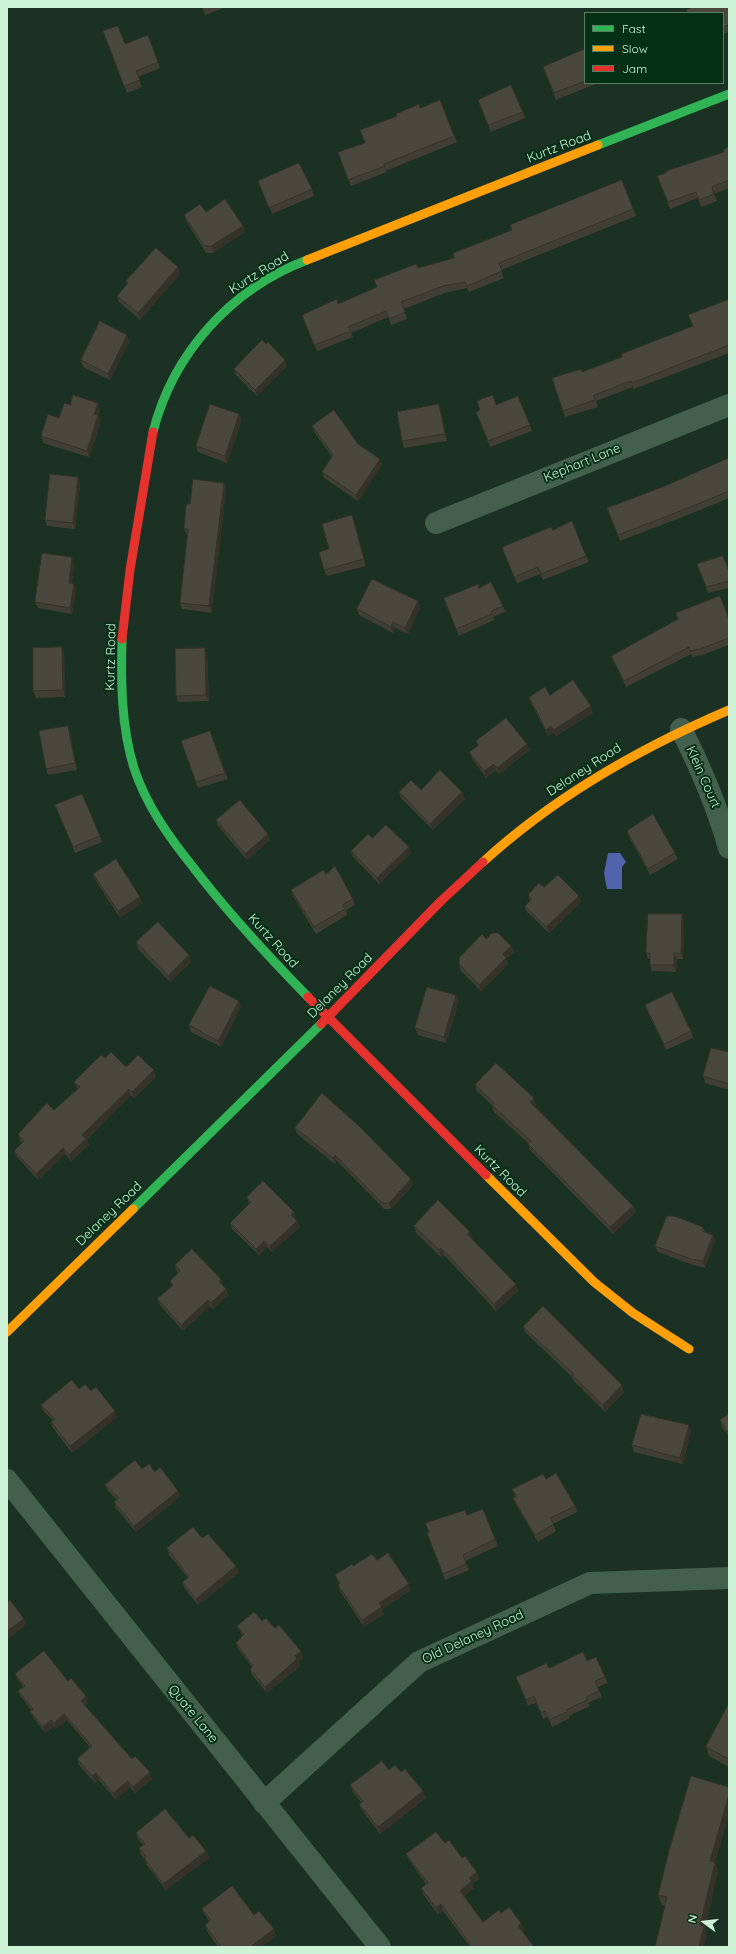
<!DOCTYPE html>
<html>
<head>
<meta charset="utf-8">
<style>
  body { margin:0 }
  #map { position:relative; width:736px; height:1954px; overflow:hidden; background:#1a3123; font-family:Quicksand,sans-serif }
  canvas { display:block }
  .frame { position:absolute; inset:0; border:8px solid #cdf2d6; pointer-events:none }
  .legend { position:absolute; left:584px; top:12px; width:140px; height:72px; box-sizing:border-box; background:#053017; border:1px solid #557e63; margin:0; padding:5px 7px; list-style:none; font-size:12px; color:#cdf2d6 }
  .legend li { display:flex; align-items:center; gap:8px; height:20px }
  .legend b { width:20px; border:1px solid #557e63 }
  .north { position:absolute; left:684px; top:1902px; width:40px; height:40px; -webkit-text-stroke:3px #053017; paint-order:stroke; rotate:285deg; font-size:11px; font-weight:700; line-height:16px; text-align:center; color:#cdf2d6 }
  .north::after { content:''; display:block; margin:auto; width:14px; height:18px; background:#cdf2d6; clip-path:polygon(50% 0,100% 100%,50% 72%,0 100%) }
</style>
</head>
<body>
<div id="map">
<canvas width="736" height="1954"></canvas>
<div class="frame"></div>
<ul class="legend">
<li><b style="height:5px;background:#30b455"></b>Fast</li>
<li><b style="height:5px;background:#ff9f0a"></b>Slow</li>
<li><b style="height:5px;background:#e5322d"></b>Jam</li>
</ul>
<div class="north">N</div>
</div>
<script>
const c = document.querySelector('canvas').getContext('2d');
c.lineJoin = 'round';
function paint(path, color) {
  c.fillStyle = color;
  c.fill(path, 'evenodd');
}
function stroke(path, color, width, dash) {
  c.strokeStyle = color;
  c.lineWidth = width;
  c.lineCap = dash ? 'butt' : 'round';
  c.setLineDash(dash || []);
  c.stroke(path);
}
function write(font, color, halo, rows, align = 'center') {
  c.font = font + ' Quicksand,sans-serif';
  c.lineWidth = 4;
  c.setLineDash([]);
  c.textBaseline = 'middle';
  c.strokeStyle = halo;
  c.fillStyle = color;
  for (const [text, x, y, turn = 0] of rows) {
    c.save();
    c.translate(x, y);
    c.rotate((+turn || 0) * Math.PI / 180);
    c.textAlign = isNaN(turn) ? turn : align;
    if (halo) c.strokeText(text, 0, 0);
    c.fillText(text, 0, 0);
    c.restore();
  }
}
paint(new Path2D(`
  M608 853H620L626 862 622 867V889H607L604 873Z`), '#5263ae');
stroke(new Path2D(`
  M436 523 729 405
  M681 729C701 768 717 806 729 848
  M7 1480 380 1947
  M264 1803 419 1662 590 1583 729 1578`), '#43604f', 22);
stroke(new Path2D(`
  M598 145 729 94
  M153 432C173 353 231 289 307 260
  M122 639C121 682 121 726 134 768 146 805 169 837 193 867 228 913 267 955 308 997
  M133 1209 321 1024`), '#30b455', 9);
stroke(new Path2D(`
  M307 260 598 145
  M483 862C555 796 640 748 729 710
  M486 1175 594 1282 633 1313 689 1349
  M7 1332 133 1209`), '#ff9f0a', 9);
stroke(new Path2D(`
  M122 639 130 570 153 432
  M308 997 486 1175
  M321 1024 441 901 483 862`), '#e5322d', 9);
paint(new Path2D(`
  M202 7H226L205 15Z
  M729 7V32L723 34V13Z
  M103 31 125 44 148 35 160 68 138 77 142 87 127 93Z
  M585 49V83H598L556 100 545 73Z
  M440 100 457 142 386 171 387 172 351 186 338 152 365 143 420 108Z
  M478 100 523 112 525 118 491 132Z
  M729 147V188L714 194 717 201 701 207 698 198 670 209 657 176 724 152Z
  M622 180 636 216 501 270 504 278 469 292 467 288 445 293 404 309 407 319 391 325 388 317 351 333 353 337 317 351 302 315 338 304 377 287 418 268 454 258 512 230Z
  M258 181 312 189 314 196 272 214Z
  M206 212 243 226 245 232 213 253H206L186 221 184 215Z
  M178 267 180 274 140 320 119 302 117 296 127 284 126 281Z
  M729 303V353L634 389 633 387 596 401 598 407 565 417 552 378 582 372 622 357 692 326Z
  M130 341 110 380 83 367 81 360Z
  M266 344 285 360 287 366 257 396 236 375 234 369Z
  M98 403 100 409 98 415 101 421 89 457 43 443 41 436 59 418 70 405Z
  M496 405 530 425 532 431 490 447 476 412Z
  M441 411 447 441 404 448 402 441Z
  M239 414 242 420 227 463 198 452 196 446Z
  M312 426 358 444 380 459 382 465 358 501 324 478 322 472 332 457 314 432Z
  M729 458V498L690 514 620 541 607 508 665 486Z
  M78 477 80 484 75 529 47 526 45 520Z
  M224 483 226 489 212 613 182 609 180 603 187 536 184 529 190 504Z
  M352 515 366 566 327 576 324 570 329 549Z
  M553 530 586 556 589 562 543 580 540 574 517 583 504 553Z
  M74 563 72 584 76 590 72 614 38 608 35 602Z
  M697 564 729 571V588L708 593Z
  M446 605 503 606 505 612 493 617 494 620 459 636Z
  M420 608 408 634 395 628 393 633 359 615 357 609Z
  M729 619V645L702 655 692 657 691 654 626 687 614 662 611 656Z
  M64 653 65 697 36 698 33 691Z
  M207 655 209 701 178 702 176 696Z
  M550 695 593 713 556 736 553 732 548 736 531 703 529 697Z
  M68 726 70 732 77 770 48 775 46 769Z
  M210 731 228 779 198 788 181 741Z
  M476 741 530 750 499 774 496 770 486 778 472 758 469 752 478 746Z
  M421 790 462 792 465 799 433 830 401 798 399 792Z
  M55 805 100 836 102 842 75 853Z
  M216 820 270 840 247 860 218 826Z
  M627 831 675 853 678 859 650 875 629 837Z
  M372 838 411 853 379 884 353 857 351 851Z
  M93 874 140 897 142 903 120 918 96 881Z
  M326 874 353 899 355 905 346 910 347 915 316 934 293 896 291 890Z
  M544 887 579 896 581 902 549 933 527 912 525 906 530 901 528 895Z
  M684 921 683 959H677L676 972 652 971 650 965V959H648L646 953Z
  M486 939 514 952 506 959 508 964 481 991 461 971 459 964Z
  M136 942 189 955 191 962 170 982 138 949Z
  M456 995 459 1001 446 1043 418 1035 415 1028Z
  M645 1005 691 1031 693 1038 666 1050 647 1011Z
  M241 1007 221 1047 191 1032 189 1025Z
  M729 1052V1090L705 1083 703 1076Z
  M105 1058 126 1067 154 1070 156 1077 134 1098 131 1095 87 1139 89 1145 71 1161 65 1154 38 1180 17 1157 14 1151 22 1143 20 1140 18 1134 54 1110 78 1089 74 1082Z
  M475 1085 536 1105 535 1106 633 1206 636 1212 613 1234 530 1150 528 1144V1143L494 1112 492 1105 477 1091Z
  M295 1128 411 1179 413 1185 391 1209H384L337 1161 335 1164 297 1134Z
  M247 1197 296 1219 300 1227 272 1252 267 1247 259 1255 232 1229 230 1223 249 1204Z
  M414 1226 472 1238V1239L516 1284 518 1291 496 1311 444 1255 441 1257 416 1233Z
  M703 1227 705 1232 713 1235 715 1241 705 1268 693 1265 658 1252 655 1246Z
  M175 1265 221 1279 223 1286 226 1289 228 1295 213 1309 210 1306 183 1331 160 1305 157 1299 172 1286 170 1281 178 1273 177 1272Z
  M523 1327 624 1392 605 1412 574 1381 572 1377 526 1333Z
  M79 1389 91 1391 117 1417 72 1453 53 1428 51 1422 53 1420 43 1411 41 1405Z
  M729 1414V1437L722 1427 720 1420Z
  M691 1431 683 1464 634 1452 632 1445Z
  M142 1469 155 1472 178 1491 180 1497 136 1532 116 1508 114 1502 117 1500 108 1491 105 1485Z
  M546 1479 575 1506 577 1512 553 1524 556 1531 538 1542 516 1505 513 1498 515 1497 512 1489Z
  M467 1515 495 1539 498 1546 465 1561 469 1570 445 1580 427 1533Z
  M202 1538 236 1566 239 1573 198 1605 185 1589 182 1582 188 1578 169 1555 167 1548Z
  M377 1560 411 1590 382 1609 384 1614 364 1627 340 1591 338 1585 339 1584 335 1575 353 1566Z
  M262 1621 275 1628 301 1651 303 1658 298 1662 300 1666 267 1693 252 1675 250 1669 252 1667 238 1649 236 1643 243 1636 240 1632 237 1626Z
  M587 1661 605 1677 608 1683 598 1687 602 1697 588 1703 590 1706 569 1716 570 1718 552 1727 548 1717 543 1719 536 1703 528 1706 516 1677 549 1668Z
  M15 1674 68 1681 86 1696 88 1703 85 1706 132 1759 152 1779 135 1793 130 1787 116 1800 99 1780 95 1783 79 1765 77 1759 90 1747 67 1720 56 1729 54 1727 45 1733 33 1717 30 1711 31 1710 21 1697 18 1691 23 1687 18 1680Z
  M729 1703V1767L709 1756 706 1747Z
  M389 1770 401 1772 426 1798 380 1834 362 1810 359 1804 361 1802 353 1792 350 1785Z
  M136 1833 189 1838 206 1851 209 1858 166 1890 146 1864 144 1858 141 1855 139 1848 143 1845 138 1839Z
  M445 1843 477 1872 479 1879 473 1883 474 1888 464 1896 483 1922 501 1913 521 1923 524 1930 522 1931 534 1947H470L443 1911 438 1914 423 1894 421 1888 426 1884 409 1860 406 1854Z
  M715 1863 718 1871 705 1929 707 1935 665 1906 662 1905 658 1895Z
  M202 1909 254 1915 274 1929 276 1936 261 1947H218L207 1931 205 1925 209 1921 205 1915Z`), '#403e35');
paint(new Path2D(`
  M243 226 245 232 213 253 211 246Z
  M178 267 180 274 140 320 138 313Z
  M127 335 130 341 110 380 108 374Z
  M285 360 287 366 257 396 255 390Z
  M98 403 100 409 97 420 94 414Z
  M439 404 441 411 447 441 445 434Z
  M239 414 242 420 227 463 225 456Z
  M98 415 101 421 89 457 87 451Z
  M380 459 382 465 358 501 356 495Z
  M78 477 80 484 75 529 73 523Z
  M224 483 226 489 212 613 209 606Z
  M352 515 355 522 366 566 364 559Z
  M72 557 74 563 71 590 69 583Z
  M74 584 76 590 72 614 70 608Z
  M418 601 420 608 408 634 405 628Z
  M393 622 395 628 393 633 391 627Z
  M62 647 64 653 65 697 63 690Z
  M205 648 207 655 209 701 206 695Z
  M591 706 593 713 556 736 553 730Z
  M68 726 70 732 77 770 75 763Z
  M551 726 553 732 548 736 546 730Z
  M527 744 530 750 499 774 497 768Z
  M494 764 496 770 486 778 484 771Z
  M462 792 465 799 433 830 430 824Z
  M268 834 270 840 247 860 245 854Z
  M409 847 411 853 379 884 377 878Z
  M579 896 581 902 549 933 546 927Z
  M140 897 142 903 120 918 118 911Z
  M682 914 684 921 683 959 681 953Z
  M511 946 514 952 506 959 508 964 481 991 479 985 503 954Z
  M674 953 677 959 676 972 674 965Z
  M189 955 191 962 170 982 168 976Z
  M456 995 459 1001 446 1043 444 1037Z
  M239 1001 241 1007 221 1047 218 1041Z
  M154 1070 156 1077 134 1098 132 1092Z
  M129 1089 131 1095 87 1139 89 1145 71 1161 69 1155 82 1135Z
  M534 1098 536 1105 533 1108 530 1102Z
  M63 1148 65 1154 38 1180 36 1174Z
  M335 1155 337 1161 335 1164 333 1158Z
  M411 1179 413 1185 391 1209 389 1203Z
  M633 1206 636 1212 613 1234 610 1227Z
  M294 1212 296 1219 294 1221 291 1215Z
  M297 1221 300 1227 272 1252 270 1246Z
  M470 1232 472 1238 470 1241 467 1234Z
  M713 1235 715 1241 705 1268 703 1261Z
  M264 1241 267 1247 259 1255 256 1249Z
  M441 1248 444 1255 441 1257 439 1250Z
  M221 1279 223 1286 219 1281Z
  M516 1284 518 1291 496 1311 494 1304Z
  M226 1289 228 1295 213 1309 211 1303Z
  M208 1300 210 1306 183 1331 181 1325Z
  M622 1385 624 1392 605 1412 603 1405Z
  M115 1411 117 1417 72 1453 70 1446Z
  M689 1425 691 1431 683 1464 680 1458Z
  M178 1491 180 1497 136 1532 134 1526Z
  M236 1566 239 1573 198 1605 196 1599Z
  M409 1584 411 1590 382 1609 384 1614 364 1627 362 1620 379 1603Z
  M24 1619 26 1625 7 1640V1631Z
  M301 1651 303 1658 298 1662 300 1666 267 1693 265 1687 295 1656Z
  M86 1696 88 1703 83 1707 81 1701Z
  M64 1714 67 1720 56 1729 54 1723Z
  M51 1720 54 1727 45 1733 43 1727Z
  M150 1772 152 1779 135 1793 133 1787Z
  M96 1773 99 1780 95 1783 92 1776Z
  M128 1781 130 1787 116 1800 113 1793Z
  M423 1791 426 1798 380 1834 378 1827Z
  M729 1795V1815L715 1863 718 1871 705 1929 707 1935 704 1947H699L700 1925 710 1861Z
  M206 1851 209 1858 166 1890 163 1884Z
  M477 1872 479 1879 473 1883 474 1888 462 1897 460 1891 469 1878Z
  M441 1904 443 1911 438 1914 436 1908Z
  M521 1923 524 1930 520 1932 518 1926Z
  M274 1929 276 1936 261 1947H250Z`), '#34322b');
const building = new Path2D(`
  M694 7H729V25L723 27V13H688L686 10Z
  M118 26 125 44 148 35 158 62 136 71 140 80 124 86 103 31Z
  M585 49V81L554 93 543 67Z
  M511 85 523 112 488 125 478 100Z
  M440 100 454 136 384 164 385 166 348 180 338 152 365 143 360 130 397 116 396 114 419 104 420 108Z
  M729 147V180L712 187 714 194 699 200 696 192 668 202 657 176 666 173V171L724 152 723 150Z
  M299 163 312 189 269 208 258 181Z
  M622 180 633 209 499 263 502 271 467 286 465 282 443 286 401 302 405 312 389 319 386 311 348 327 351 331 314 345 302 315 337 299 338 304 377 287 374 280 416 264 418 268 454 258 453 253 512 230 510 225Z
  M225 199 243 226 211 246H204L184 215 200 204 206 212Z
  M156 248 178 267 138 313 117 296 128 283 126 281Z
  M728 300 729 303V345L632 383 631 381 594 395 595 400 563 411 552 378 581 369 582 372 622 357 621 354 693 326 688 315Z
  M100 321 127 335 108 374 81 360Z
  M262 340 266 344 268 342 285 360 255 390 234 369Z
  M73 395 98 403 94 414 98 415 87 451 41 436 48 414 59 418 64 403 70 405Z
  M493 395 496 405 518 396 530 425 488 441 476 412 480 410 477 401Z
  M210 404 239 414 225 456 196 446Z
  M439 404 445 434 402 441 397 412Z
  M334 410 358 444 380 459 356 495 322 472 333 455 312 426Z
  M729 458V491L688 508 618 535 607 508 665 486Z
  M50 474 78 477 73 523 45 520Z
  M193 479 224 483 209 606 180 603 188 529H184L186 504H190Z
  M352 515 364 559 324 570 319 552 329 549 322 524Z
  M572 521 586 556 541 574 538 567 514 577 502 547 551 527 553 530Z
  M42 553 72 557 69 583 74 584 70 608 35 602Z
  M723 556 729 571V581L706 587 697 564Z
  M372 579 418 601 405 628 393 622 391 627 357 609Z
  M491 582 503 606 491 611 492 614 456 629 444 598 478 584 479 588Z
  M720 596 729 619V638L700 649 690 651 689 647 624 681 611 656 678 619 676 613Z
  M62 647 63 690 33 691V648Z
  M205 648 206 695 176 696 175 649Z
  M573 680 591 706 553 730 551 726 546 730 529 697 545 687 550 695Z
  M506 718 527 744 497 768 494 764 484 771 469 752 479 745 476 741Z
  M68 726 75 763 46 769 39 731Z
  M210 731 225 773 196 782 181 741Z
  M440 770 462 792 430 824 399 792 411 780 421 790Z
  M82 794 100 836 73 847 55 805Z
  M240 800 268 834 245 854 216 820Z
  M653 814 675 853 648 869 627 831Z
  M386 825 409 847 377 878 351 851 368 834 372 838Z
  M116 859 140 897 118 911 93 874Z
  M335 866 353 899 342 905 345 909 314 927 291 890 323 870 326 874Z
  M558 875 579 896 546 927 525 906 532 899 528 895 539 883 544 887Z
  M648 914H682L681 953H674V965H650V953H646Z
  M158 922 189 955 168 976 136 942Z
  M492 933H498L511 946 503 954 506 958 479 985 459 964V958L482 934 486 939Z
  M210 986 239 1001 218 1041 189 1025Z
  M427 987 456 995 444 1037 415 1028Z
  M672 992 691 1031 664 1044 645 1005Z
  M711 1048 729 1052V1084L703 1076Z
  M111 1052 126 1067 138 1055 154 1070 132 1092 129 1089 82 1135 86 1139 69 1155 63 1148 36 1174 14 1151 24 1141 18 1134 47 1103 54 1110 80 1087 74 1082 101 1055 105 1058Z
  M496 1063 534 1098 530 1102 633 1206 610 1227 528 1144 531 1141 492 1105 494 1103 475 1085Z
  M322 1093 360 1127 411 1179 389 1203H382L335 1155 333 1158 295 1128Z
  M263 1181 294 1212 291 1215 297 1221 270 1246 264 1241 256 1249 230 1223 251 1202 247 1197Z
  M438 1200 470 1232 467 1234 516 1284 494 1304 441 1248 439 1250 414 1226Z
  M667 1216H674L703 1227 702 1231 713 1235 703 1261 691 1259 655 1246Z
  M192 1249 221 1279 219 1281 226 1289 211 1303 208 1300 181 1325 157 1299 173 1285 170 1281 180 1271 175 1265Z
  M543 1306 622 1385 603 1405 572 1375 573 1373 523 1327Z
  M72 1380 79 1389 85 1384 91 1391 96 1387 115 1411 70 1446 51 1422 55 1419 41 1405Z
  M641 1414 689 1425 680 1458 632 1445Z
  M729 1414V1434L720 1420Z
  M135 1460 142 1469 149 1464 155 1472 160 1467 178 1491 134 1526 114 1502 119 1498 105 1485Z
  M556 1473 575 1506 550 1518 554 1524 535 1535 513 1498 517 1497 512 1489 543 1474 546 1479Z
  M483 1509 495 1539 463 1555 466 1564 443 1574 427 1533 429 1532 425 1523 465 1510 467 1515Z
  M193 1527 202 1538 208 1534 236 1566 196 1599 182 1582 189 1577 167 1548Z
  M388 1553 409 1584 379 1603 382 1607 362 1620 338 1585 340 1583 335 1575 352 1564 353 1566 372 1554 377 1560Z
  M10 1600 24 1619 7 1631V1603Z
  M254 1612 262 1621 266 1618 275 1628 279 1625 301 1651 295 1656 297 1659 265 1687 250 1669 253 1666 236 1643 244 1634 237 1626Z
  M44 1651 68 1681 71 1678 86 1696 81 1701 132 1759 135 1756 150 1772 133 1787 128 1781 113 1793 96 1773 92 1776 77 1759 92 1746 64 1714 54 1723 51 1720 43 1727 30 1711 33 1709 18 1691 25 1686 15 1674Z
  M583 1652 587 1661 596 1657 605 1677 595 1681 599 1691 586 1697 587 1700 566 1710 567 1712 549 1720 545 1711 541 1713 534 1696 526 1700 516 1677 547 1663 549 1668Z
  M729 1703V1759L706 1747Z
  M382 1761 389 1770 395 1765 401 1772 405 1769 423 1791 378 1827 359 1804 363 1801 350 1785Z
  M691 1776 729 1787V1795L710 1861 715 1862 700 1925 704 1926 699 1947H655L667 1897 658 1895 669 1851Z
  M165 1809 189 1838 193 1835 206 1851 163 1884 144 1858 146 1856 139 1848 145 1844 136 1833Z
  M436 1832 445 1843 449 1840 462 1858 465 1856 477 1872 469 1878 472 1881 460 1891 483 1922 499 1910 501 1913 509 1907 521 1923 518 1926 534 1947H472L441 1904 436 1908 421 1888 428 1883 406 1854Z
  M232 1886 254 1915 259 1911 274 1929 250 1947H221L205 1925 211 1920 202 1909Z`);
paint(building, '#4a483e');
stroke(building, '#34322b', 1);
write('13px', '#cdf2d6', '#053017', [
  ["Kurtz Road",559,147,-21],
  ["Kurtz Road",259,273,-32],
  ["Kephart Lane",582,463,-22],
  ["Kurtz Road",111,657,-89],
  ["Delaney Road",584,770,-33],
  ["Klein Court",703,777,66],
  ["Kurtz Road",273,941,48],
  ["Delaney Road",340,986,-45],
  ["Kurtz Road",500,1171,45],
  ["Delaney Road",109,1214,-44],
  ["Old Delaney Road",473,1637,-25],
  ["Quate Lane",193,1714,51]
]);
</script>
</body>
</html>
